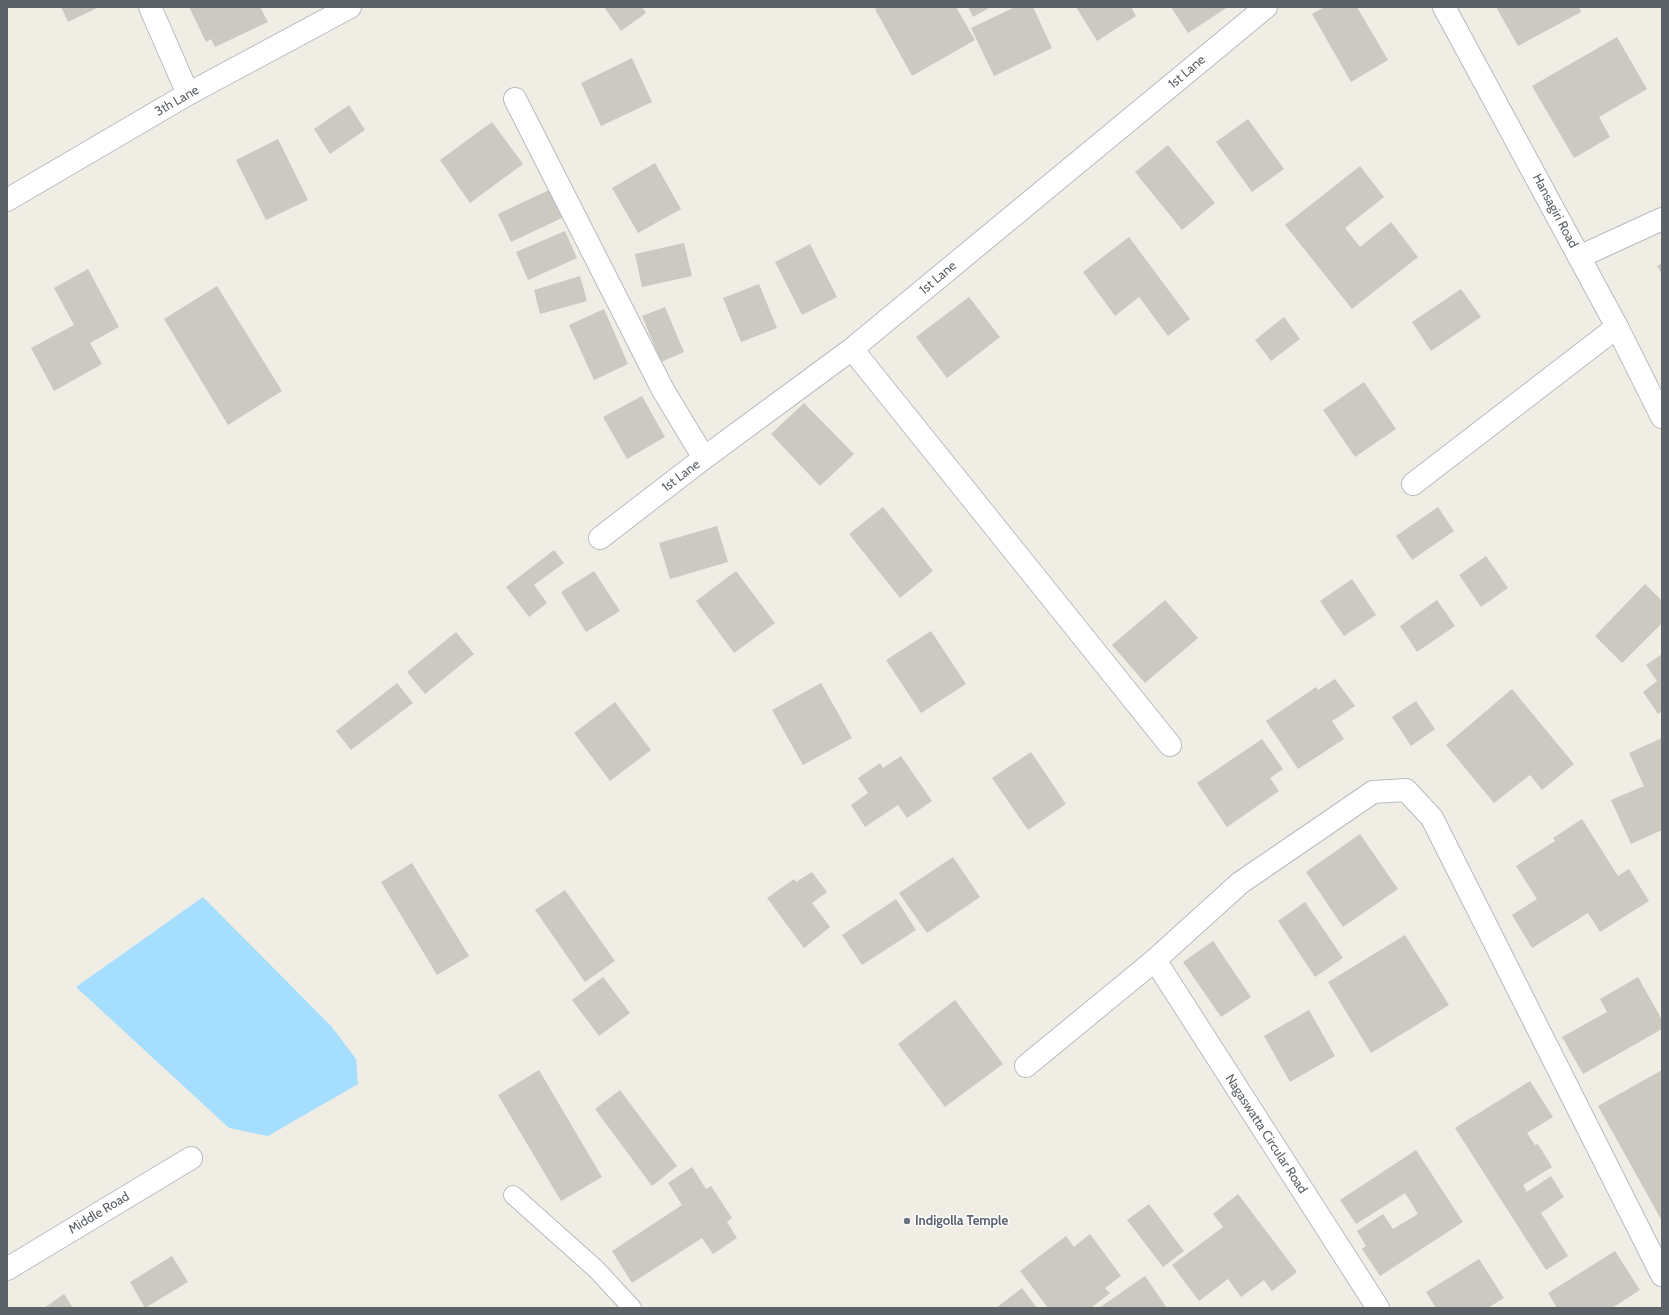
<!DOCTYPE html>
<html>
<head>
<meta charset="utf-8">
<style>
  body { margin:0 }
  #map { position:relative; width:1669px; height:1315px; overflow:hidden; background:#f0ede5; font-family:Cabin,sans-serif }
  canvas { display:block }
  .frame { position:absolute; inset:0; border:8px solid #5c6267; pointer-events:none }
</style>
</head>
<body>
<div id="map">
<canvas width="1669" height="1315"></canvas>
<div class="frame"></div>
</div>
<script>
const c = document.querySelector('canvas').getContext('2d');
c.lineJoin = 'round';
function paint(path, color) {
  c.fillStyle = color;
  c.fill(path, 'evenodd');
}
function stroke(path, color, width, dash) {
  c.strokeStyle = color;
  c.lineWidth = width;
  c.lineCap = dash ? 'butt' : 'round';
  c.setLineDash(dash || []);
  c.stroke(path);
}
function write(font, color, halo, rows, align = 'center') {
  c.font = font + ' Cabin,sans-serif';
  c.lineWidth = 3;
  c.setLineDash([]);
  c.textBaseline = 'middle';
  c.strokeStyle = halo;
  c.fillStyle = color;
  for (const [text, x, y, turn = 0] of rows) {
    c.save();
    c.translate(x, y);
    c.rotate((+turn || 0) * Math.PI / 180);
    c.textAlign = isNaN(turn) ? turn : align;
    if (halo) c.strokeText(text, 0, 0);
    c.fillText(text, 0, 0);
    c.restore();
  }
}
paint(new Path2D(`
  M203 897 332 1027 356 1059 358 1084 268 1136 229 1128 76 987Z`), '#a6deff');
paint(new Path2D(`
  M61 7H99L68 22Z
  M189 7H260L268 22 215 47 211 39 206 42Z
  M604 7H642L646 13 621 31Z
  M879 7H956L975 40 912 76 875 9Z
  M968 7H991L973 17Z
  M1015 7H1033L1052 48 994 76 971 28Z
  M1076 7H1131L1136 16 1097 41Z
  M1171 7H1228L1188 33Z
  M1325 7H1357L1388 60 1351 82 1312 14Z
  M1496 7H1579L1581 12 1518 46Z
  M1617 37 1647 89 1599 117 1610 137 1574 158 1532 86Z
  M632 58 652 102 601 126 581 83Z
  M349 105 365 130 330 154 314 129Z
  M1248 119 1284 169 1252 192 1216 142Z
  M492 122 523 164 470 203 440 160Z
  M278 139 308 200 266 220 236 160Z
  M1168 145 1215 203 1182 230 1135 172Z
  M655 163 681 209 638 233 612 188Z
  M1360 166 1384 197 1345 228 1360 247 1391 222 1418 257 1352 309 1285 225Z
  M549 190 562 218 511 242 498 214Z
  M565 231 577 258 528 280 516 252Z
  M1129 237 1190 319 1168 336 1139 297 1115 316 1083 272Z
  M684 243 692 276 642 287 635 254Z
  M810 244 837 297 802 315 775 262Z
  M1662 263V274L1657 266Z
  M88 269 119 327 90 343 102 364 54 391 31 348 74 325 54 288Z
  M580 276 587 301 540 314 534 290Z
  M759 284 777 328 741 342 723 298Z
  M217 286 282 391 228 425 164 319Z
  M1461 289 1481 317 1431 351 1412 322Z
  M969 297 1000 337 947 378 916 337Z
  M665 307 684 352 661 362 642 316Z
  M604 309 628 364 594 380 569 325Z
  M1284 317 1300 339 1271 361 1255 340Z
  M1364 382 1396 429 1355 457 1323 410Z
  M642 396 665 437 627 459 603 417Z
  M804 403 854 454 820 486 771 434Z
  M883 507 933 571 900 598 849 534Z
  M1438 507 1454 531 1412 560 1396 536Z
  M717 526 728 562 670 579 659 543Z
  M554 550 564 563 534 585 547 603 529 617 506 587Z
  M1486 556 1508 588 1481 607 1459 575Z
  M594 571 620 611 586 632 561 592Z
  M736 571 775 623 734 653 696 601Z
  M1352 579 1376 615 1344 636 1320 601Z
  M1645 584 1662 601V623L1622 663 1595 636Z
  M1165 600 1198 638 1145 683 1112 645Z
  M1437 600 1455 626 1417 652 1400 626Z
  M931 631 966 684 921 713 886 660Z
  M456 632 474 654 425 694 407 672Z
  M1662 654V711L1658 714 1643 692 1657 681 1646 665Z
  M1335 679 1355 706 1332 721 1344 739 1298 769 1266 721 1316 687 1318 690Z
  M397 683 413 703 351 750 336 731Z
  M821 683 852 738 803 765 772 710Z
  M1512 689 1574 764 1542 790 1530 775 1494 803 1446 745Z
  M1416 701 1435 729 1411 746 1392 717Z
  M615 702 651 750 610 781 574 733Z
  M1662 738V804L1661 805 1662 809V830L1631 844 1611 800 1644 786 1629 753Z
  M1262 739 1283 769 1270 778 1279 791 1227 827 1197 783Z
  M1031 752 1066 804 1028 830 992 778Z
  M901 756 932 801 907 818 898 805 865 827 851 805 868 793 858 778 880 763 883 768Z
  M1582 819 1618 876 1629 869 1649 901 1600 932 1588 913 1532 948 1512 915 1537 899 1516 866 1555 841 1553 838Z
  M1360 834 1398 889 1343 927 1306 872Z
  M953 857 980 897 927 933 899 893Z
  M412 863 469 956 437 975 381 882Z
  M812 872 827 892 812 903 830 927 804 948 767 898 794 879 796 882Z
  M565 890 615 961 585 982 535 910Z
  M896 899 916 930 862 965 842 935Z
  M1305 902 1343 958 1315 977 1278 921Z
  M1405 935 1449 1005 1371 1053 1328 982Z
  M1213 941 1251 997 1221 1017 1183 962Z
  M603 977 630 1013 599 1036 572 1000Z
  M1638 977 1662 1020V1029L1583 1074 1562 1037 1607 1012 1600 999Z
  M955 1000 1003 1064 945 1107 898 1044Z
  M1309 1010 1335 1056 1290 1082 1264 1036Z
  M539 1070 602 1177 561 1201 498 1095Z
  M1662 1070V1221L1598 1106Z
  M1530 1081 1553 1117 1527 1133 1535 1145 1538 1144 1552 1167 1523 1185 1527 1192 1551 1176 1564 1197 1541 1213 1568 1256 1546 1270 1455 1128Z
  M620 1090 677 1166 652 1186 595 1109Z
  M1416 1150 1463 1222 1380 1276 1362 1249 1366 1246 1357 1231 1383 1214 1393 1229 1418 1214 1405 1193 1356 1224 1340 1200Z
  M692 1167 706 1189 711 1186 732 1218 727 1222 737 1238 713 1254 702 1238 632 1283 612 1251 682 1205 668 1183Z
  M1238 1194 1297 1272 1272 1291 1264 1280 1241 1297 1228 1279 1199 1301 1172 1265 1223 1227 1213 1214Z
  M1149 1204 1184 1251 1163 1267 1127 1220Z
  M1090 1234 1121 1276 1105 1288 1110 1293 1091 1308H1048L1020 1271 1066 1236 1074 1247Z
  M1615 1251 1640 1290 1612 1308H1557L1548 1293Z
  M172 1256 188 1282 145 1308 130 1282Z
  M1479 1259 1504 1298 1488 1308H1436L1426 1292Z
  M1145 1276 1167 1308H1099Z
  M1022 1288 1037 1308H996Z
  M64 1294 73 1308H44Z`), '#ccc8c2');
const lane = new Path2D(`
  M513 1195 596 1269 632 1308`);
const street = new Path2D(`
  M150 7 188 94
  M515 99 663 390 704 458
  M7 200 188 94 350 7
  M1579 257 1662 219
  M852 349 1170 745
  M1413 484 1617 327
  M600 538 704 458 852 349 1266 7
  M1155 960 1378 1308
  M1026 1066 1155 960 1240 883 1373 792 1406 790 1432 818 1662 1275
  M7 1269 191 1158`);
const secondary = new Path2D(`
  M1444 7 1617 327 1662 417`);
stroke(lane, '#b7bbc0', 20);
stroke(street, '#b7bbc0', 24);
stroke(secondary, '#b6bbc0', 24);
stroke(lane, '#fff', 18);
stroke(street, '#fff', 22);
stroke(secondary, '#fff', 22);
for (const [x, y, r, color] of [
  [907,1221,4,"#6b7280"]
]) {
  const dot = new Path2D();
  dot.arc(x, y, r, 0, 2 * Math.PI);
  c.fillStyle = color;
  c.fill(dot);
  stroke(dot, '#fff', 1.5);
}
write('13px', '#5c6267', '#fff', [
  ["1st Lane",1187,72,-40],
  ["3th Lane",177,101,-30],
  ["Hansagiri Road",1555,211,62],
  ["1st Lane",938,278,-40],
  ["1st Lane",681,476,-37],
  ["Nagaswatta Circular Road",1266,1134,57],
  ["Middle Road",99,1213,-31]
]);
write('bold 13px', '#5b616d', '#fff', [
  ["Indigolla Temple",915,1221]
], 'left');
</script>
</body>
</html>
